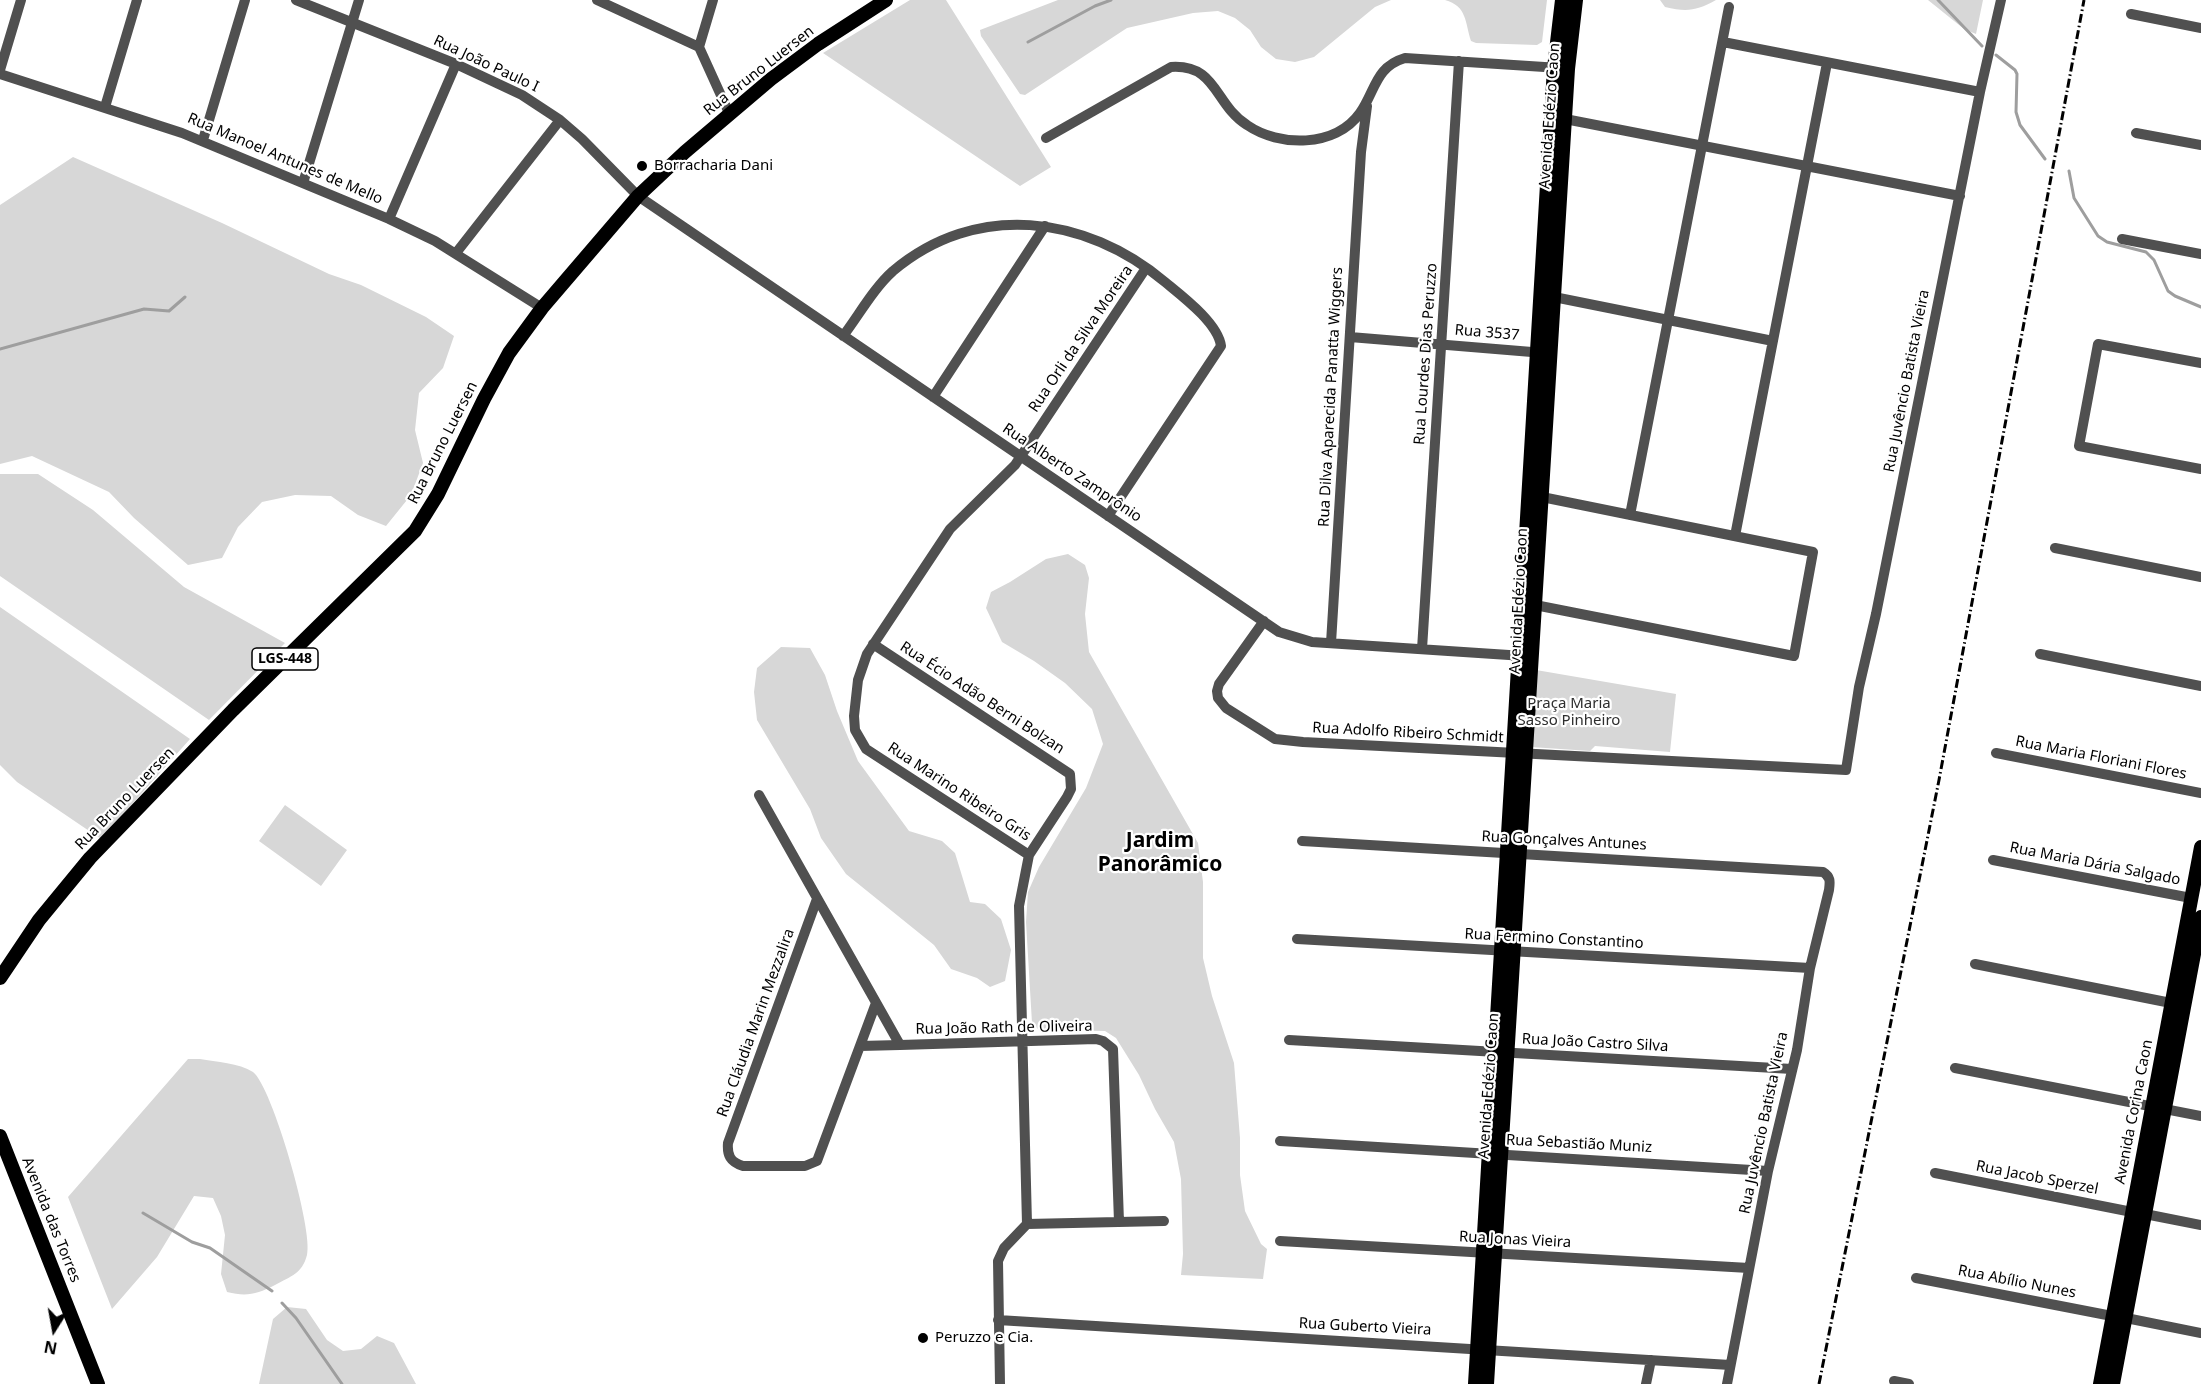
<!DOCTYPE html>
<html>
<head>
<meta charset="utf-8">
<style>
  body { margin:0 }
  #map { position:relative; width:2201px; height:1384px; overflow:hidden; background:#fff; font-family:"Noto Sans",sans-serif }
  canvas { display:block }
  .north { position:absolute; left:24px; top:1300px; width:60px; height:60px; -webkit-text-stroke:4px #fff; paint-order:stroke; rotate:191deg; font-size:16px; font-weight:700; line-height:24px; text-align:center; color:#000 }
  .north::after { content:''; display:block; margin:auto; width:21px; height:27px; background:#000; clip-path:polygon(50% 0,100% 100%,50% 72%,0 100%) }
</style>
</head>
<body>
<div id="map">
<canvas width="2201" height="1384"></canvas>
<div class="north">N</div>
</div>
<script>
const c = document.querySelector('canvas').getContext('2d');
c.lineJoin = 'round';
function paint(path, color) {
  c.fillStyle = color;
  c.fill(path, 'evenodd');
}
function stroke(path, color, width, dash) {
  c.strokeStyle = color;
  c.lineWidth = width;
  c.lineCap = dash ? 'butt' : 'round';
  c.setLineDash(dash || []);
  c.stroke(path);
}
function write(font, color, halo, rows, align = 'center') {
  c.font = font + ' "Noto Sans",sans-serif';
  c.lineWidth = 4.5;
  c.setLineDash([]);
  c.textBaseline = 'middle';
  c.strokeStyle = halo;
  c.fillStyle = color;
  for (const [text, x, y, turn = 0] of rows) {
    c.save();
    c.translate(x, y);
    c.rotate((+turn || 0) * Math.PI / 180);
    c.textAlign = isNaN(turn) ? turn : align;
    if (halo) c.strokeText(text, 0, 0);
    c.fillText(text, 0, 0);
    c.restore();
  }
}
paint(new Path2D(`
  M910 0H946L1051 167 1020 186 823 53Z
  M1058 0H1391L1375 7 1314 57 1295 62 1276 59 1261 47 1250 30 1235 18 1218 11 1193 13 1127 28 1025 95 1020 94 981 36 980 30Z
  M1445 0H1547L1542 42 1537 45 1476 43 1471 41C1465 22 1467 6 1445 0Z
  M1660 0H1716C1696 11 1687 12 1665 7Z
  M1928 0H1983L1976 34 1964 29Z
  M73 157 222 223 329 274 361 285 426 317 454 336 443 368 419 393 415 430 423 463 411 495 386 526 358 515 331 496 295 495 262 502 238 527 222 558 188 565 134 518 109 492 32 456 0 464V205Z
  M0 474H38L93 510 184 587 285 643 209 720 0 576Z
  M1068 554 1085 565 1089 578 1085 614 1089 652 1198 843 1203 882V958L1212 996 1234 1063 1240 1138V1175L1245 1211 1261 1244 1267 1249 1263 1279 1181 1275 1183 1254 1181 1179 1174 1142 1155 1109 1139 1075 1116 1038 1105 1031 1039 1030 1032 1023 1026 922 1028 892 1039 867 1086 788 1103 744 1092 709 1065 683 1034 661 1002 642 986 608 991 592 1010 582 1046 559Z
  M0 607 190 739 101 839 17 782 0 765Z
  M781 647 810 648 825 675 837 711 858 761 909 831 942 841 955 853 970 902 985 904 1001 919 1011 950 1005 981 990 987 977 978 951 969 934 945 846 874 821 838 810 809 757 720 754 692 757 668Z
  M1536 670 1676 694 1670 752 1595 746 1590 751 1531 747Z
  M285 805 347 850 321 886 259 841Z
  M200 1059C216 1062 239 1063 253 1072 272 1086 314 1231 307 1255 302 1274 291 1276 275 1285 257 1294 247 1297 227 1292L221 1274 225 1235 221 1216 213 1198 194 1196 157 1257 112 1309 68 1197 188 1059Z
  M287 1307 306 1309 327 1340 343 1351 361 1349 377 1336 394 1343 416 1384H259L273 1319Z`), '#d7d7d7');
stroke(new Path2D(`
  M1938 0 1982 46
  M1028 42 1095 6 1111 0
  M1996 55 2015 70 2017 74 2016 112 2020 125 2045 159
  M2069 171 2074 198 2098 236 2107 242 2146 252 2154 260 2168 291 2175 296 2201 307
  M0 349 144 309 169 311 185 297
  M143 1213 192 1242 210 1248 272 1291
  M282 1303 296 1318 342 1384`), '#9e9e9e', 3);
stroke(new Path2D(`
  M296 0 456 64 522 95 560 120 582 139 638 196 1279 632 1312 642 1524 656
  M597 0 699 47
  M713 0 699 47 729 113
  M2131 14 2201 28
  M1723 42 1980 92
  M0 70 21 0
  M0 74 182 133 389 219 435 241 542 308
  M105 107 137 0
  M1565 119 1960 196
  M2136 133 2201 145
  M1046 138 1171 67C1217 64 1214 104 1247 125 1279 147 1335 148 1360 113 1376 90 1375 67 1405 58L1560 68
  M203 140 245 0
  M303 183 359 0
  M389 219 456 64
  M2122 239 2201 254
  M456 253 560 120
  M1554 297 1773 341
  M843 336C859 315 873 289 893 271 976 201 1085 215 1165 282 1182 296 1218 323 1221 346L1108 516
  M1350 337 1544 353
  M2201 363 2098 344 2079 446 2201 469
  M933 397 1045 226
  M1630 515 1729 7
  M1735 536 1827 63
  M2055 548 2201 577
  M1535 605 1794 656 1813 552 1542 497
  M1264 621 1219 684 1217 691 1218 698 1226 708 1275 739 1303 742 1846 770 1859 687 1876 614 1980 92 2001 0
  M1331 643 1361 152 1367 106
  M873 644 1070 774 1071 789 1067 797 1029 855 1019 906 1027 1224
  M1422 649 1459 61
  M2040 654 2201 686
  M1996 753 2201 793
  M759 795 900 1045 1096 1039 1103 1041 1113 1049 1119 1222
  M1302 841 1823 872C1831 877 1830 882 1829 890L1810 968 1797 1050 1768 1171 1727 1384
  M1029 855 866 749 855 730 854 716 858 680 867 654 950 529 1015 465 1146 268
  M1993 860 2191 898
  M817 899 728 1143C727 1155 730 1162 743 1166H805L817 1161 876 1003
  M1297 939 1810 968
  M1975 964 2171 1003
  M1289 1040 1792 1069
  M860 1046 900 1045
  M1955 1068 2201 1116
  M1280 1141 1768 1171
  M1935 1173 2132 1212
  M2145 1214 2201 1225
  M1027 1224 1164 1221
  M1280 1241 1749 1268
  M1916 1278 2112 1316
  M2126 1318 2201 1333
  M998 1320 1730 1365
  M1894 1381 1909 1384
  M1000 1384 998 1261 1004 1248 1027 1224
  M1646 1384 1651 1360`), '#505050', 10);
stroke(new Path2D(`
  M0 978 39 920 90 858 233 710 415 531 438 494 484 399 509 353 542 308 638 196 685 152 771 79 818 44 886 0
  M0 1136 98 1384
  M1475 1384 1554 68 1562 0
  M1487 1384 1568 69 1576 0
  M2100 1384 2201 847
  M2113 1384 2201 917`), '#000', 14);
stroke(new Path2D(`
  M1819 1384 1939 780 2084 0`), '#000', 3, [9, 3, 1.5, 3]);
for (const [x, y, r, color] of [
  [642,166,6,"#000"],
  [923,1338,6,"#000"]
]) {
  const dot = new Path2D();
  dot.arc(x, y, r, 0, 2 * Math.PI);
  c.fillStyle = color;
  c.fill(dot);
  stroke(dot, '#fff', 2);
}
for (const [x, y, w] of [
  [285,659,66]
]) {
  const box = new Path2D();
  box.roundRect(x - w / 2, y - 11, w, 22, 4.5);
  c.fillStyle = '#fff';
  c.fill(box);
  stroke(box, '#000', 1.5);
}
write('bold 14px', '#000', null, [
  ["LGS-448",285,659]
]);
write('15px', '#000', '#fff', [
  ["Rua João Paulo I",486,64,25],
  ["Rua Bruno Luersen",759,71,-38],
  ["Avenida Edézio Caon",1550,116,-86],
  ["Rua Manoel Antunes de Mello",285,159,23],
  ["Rua 3537",1487,333,5],
  ["Rua Orli da Silva Moreira",1081,339,-56],
  ["Rua Lourdes Dias Peruzzo",1426,354,-86],
  ["Rua Juvêncio Batista Vieira",1907,381,-79],
  ["Rua Dilva Aparecida Panatta Wiggers",1331,397,-87],
  ["Rua Bruno Luersen",443,443,-63],
  ["Rua Alberto Zamprônio",1072,473,34],
  ["Avenida Edézio Caon",1519,601,-87],
  ["Rua Écio Adão Berni Bolzan",982,698,33],
  ["Rua Adolfo Ribeiro Schmidt",1408,733,3],
  ["Rua Maria Floriani Flores",2101,758,11],
  ["Rua Marino Ribeiro Gris",959,792,33],
  ["Rua Bruno Luersen",125,799,-46],
  ["Rua Gonçalves Antunes",1564,841,3],
  ["Rua Maria Dária Salgado",2095,864,11],
  ["Rua Fermino Constantino",1554,939,3],
  ["Rua Cláudia Marin Mezzalira",756,1023,-70],
  ["Rua João Rath de Oliveira",1004,1028,-1],
  ["Rua João Castro Silva",1595,1043,3],
  ["Avenida Edézio Caon",1489,1086,-86],
  ["Avenida Corina Caon",2134,1112,-79],
  ["Rua Juvêncio Batista Vieira",1764,1123,-78],
  ["Rua Sebastião Muniz",1579,1144,3],
  ["Rua Jacob Sperzel",2037,1178,11],
  ["Avenida das Torres",51,1220,68],
  ["Rua Jonas Vieira",1515,1240,3],
  ["Rua Abílio Nunes",2017,1282,11],
  ["Rua Guberto Vieira",1365,1327,3]
]);
write('15px', '#000', '#fff', [
  ["Borracharia Dani",654,166],
  ["Peruzzo e Cia.",935,1338]
], 'left');
write('15px', '#2e2e2e', '#fff', [
  ["Praça Maria",1569,704],
  ["Sasso Pinheiro",1569,721]
]);
write('bold 21px', '#000', '#fff', [
  ["Jardim",1160,841],
  ["Panorâmico",1160,865]
]);
</script>
</body>
</html>
